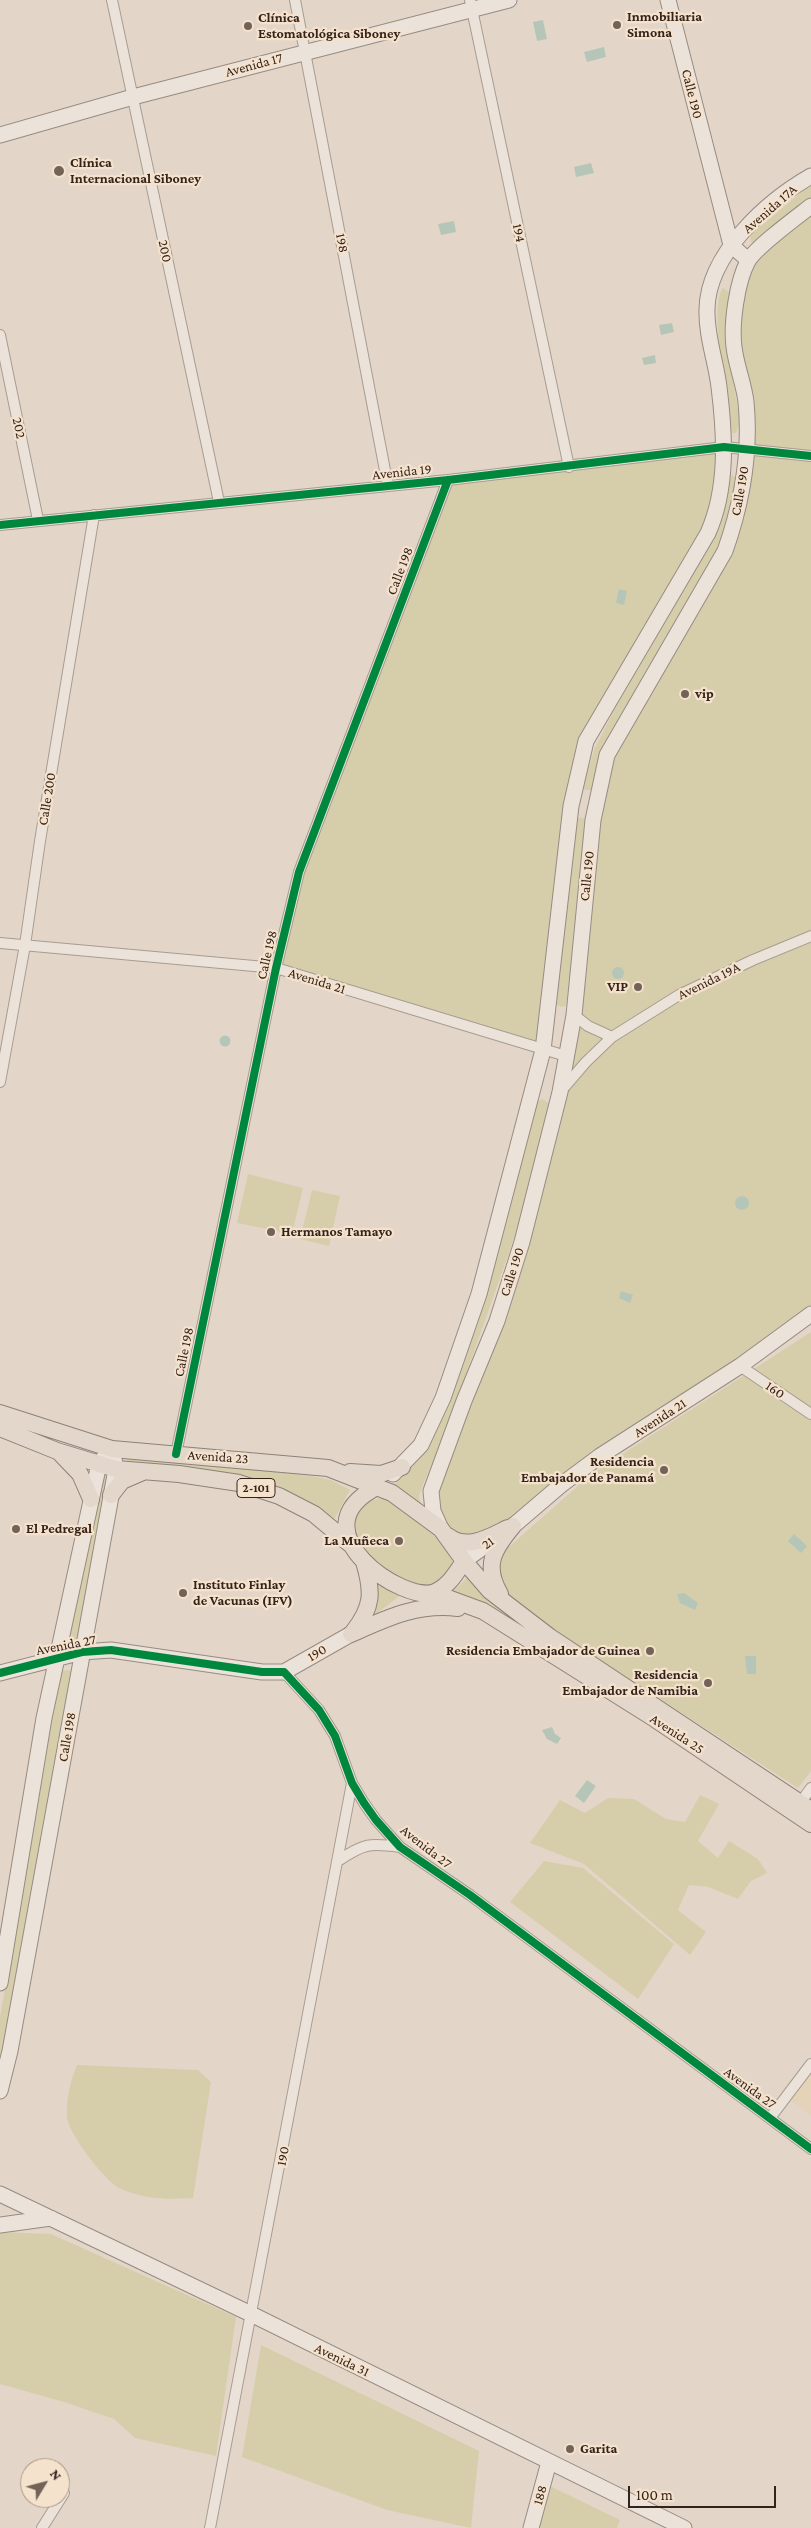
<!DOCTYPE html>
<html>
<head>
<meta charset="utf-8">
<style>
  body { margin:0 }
  #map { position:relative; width:811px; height:2528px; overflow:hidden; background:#e3d6c8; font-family:"Crimson Pro",serif }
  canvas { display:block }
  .north { position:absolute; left:20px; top:2458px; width:50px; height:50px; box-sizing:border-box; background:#f5e2cd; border:1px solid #a89686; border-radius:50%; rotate:53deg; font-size:14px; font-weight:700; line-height:20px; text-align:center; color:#35231b }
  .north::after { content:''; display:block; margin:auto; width:18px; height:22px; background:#726258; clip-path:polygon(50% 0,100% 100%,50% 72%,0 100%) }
  .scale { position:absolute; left:628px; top:2486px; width:148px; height:22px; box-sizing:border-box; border:2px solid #35231b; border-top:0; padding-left:6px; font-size:15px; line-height:18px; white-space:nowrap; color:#35231b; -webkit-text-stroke:4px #f5e2cd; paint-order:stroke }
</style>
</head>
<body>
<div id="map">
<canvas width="811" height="2528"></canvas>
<div class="north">N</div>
<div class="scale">100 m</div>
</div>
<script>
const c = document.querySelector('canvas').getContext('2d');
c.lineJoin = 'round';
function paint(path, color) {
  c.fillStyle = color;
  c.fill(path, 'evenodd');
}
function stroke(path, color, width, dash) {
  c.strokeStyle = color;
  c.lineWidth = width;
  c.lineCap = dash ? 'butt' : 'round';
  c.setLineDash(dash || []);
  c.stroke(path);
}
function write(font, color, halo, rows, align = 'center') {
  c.font = font + ' "Crimson Pro",serif';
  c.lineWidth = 4.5;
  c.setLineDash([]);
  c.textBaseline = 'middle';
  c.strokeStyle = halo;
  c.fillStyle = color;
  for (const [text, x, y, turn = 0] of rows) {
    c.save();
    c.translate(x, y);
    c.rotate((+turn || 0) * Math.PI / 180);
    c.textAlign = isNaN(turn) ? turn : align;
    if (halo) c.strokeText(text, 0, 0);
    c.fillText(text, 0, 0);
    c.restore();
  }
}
paint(new Path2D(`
  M811 2073V2115L790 2100Z`), '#e4d3b8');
paint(new Path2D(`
  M811 184V199L755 244 751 242 750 235Z
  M811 206V1314L513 1526 455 1542 433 1511 464 1401 497 1321 560 1092 607 755 725 551 746 449 734 346 748 260Z
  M723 288 729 292 726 337 740 422 736 433H733L731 430C728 404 708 306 723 288Z
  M724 447 717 513 586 741 543 1050 276 968 299 872 448 480Z
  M732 475 738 479 726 531 707 570 645 673 604 749 591 790H585L583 787 594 750 612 714 698 566 716 529 725 506 728 477Z
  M581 817 588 821V826L566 1006 562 1007 557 1005 555 1001 578 819Z
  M542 1099 550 1104 519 1224 446 1431 424 1482 419 1496 421 1507 392 1487 427 1451 449 1398 502 1239 537 1102Z
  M248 1174 303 1188 292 1234 237 1223Z
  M312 1190 340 1196 329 1246 300 1239Z
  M811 1332V1771L798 1788 534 1618 509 1599 498 1567 502 1553 579 1485 604 1466Z
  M130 1456 311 1476 331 1480 350 1490 334 1520 321 1510 128 1464 127 1460Z
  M105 1476 110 1481 77 1641 71 1643 68 1642 101 1477Z
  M382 1498C406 1504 450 1539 453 1565 449 1570 444 1580 439 1583 420 1595 370 1567 361 1550 355 1538 353 1529 356 1517 359 1504 370 1500 382 1498Z
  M467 1573 500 1609 520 1626 451 1593 465 1580Z
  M375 1579 403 1593 370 1619Z
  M67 1670 71 1671 73 1676 0 2069V2017L59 1677 62 1671Z
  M700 1795 719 1804 698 1841 718 1858 729 1841 758 1859 767 1873 751 1881 738 1899 708 1887 689 1885 678 1910 706 1932 690 1955 584 1864 530 1843 560 1800 585 1813 608 1798 634 1799 666 1819 685 1822Z
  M544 1861 583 1868 674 1944 638 1999 510 1902Z
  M77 2065 198 2070 211 2082 193 2198C168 2200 144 2199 121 2189 106 2183 68 2133 67 2117 66 2099 70 2082 77 2065Z
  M0 2232 51 2234 236 2317 216 2456 135 2438 114 2419 64 2402 0 2384Z
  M261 2345 479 2451 471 2528 387 2510 242 2457Z
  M550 2486 620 2520 617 2528H539Z`), '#d6ceaa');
paint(new Path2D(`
  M543 20 547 39 537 41 533 22Z
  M604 47 606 57 587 62 584 52Z
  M591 163 594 173 576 177 574 167Z
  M454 221 456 232 441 235 438 224Z
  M672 323 674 332 661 335 659 325Z
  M655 355 656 363 644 365 642 358Z
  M619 589 627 591 624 605 616 603Z
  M612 973a6 6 0 1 1 12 0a6 6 0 1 1-12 0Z
  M219.5 1041a5.5 5.5 0 1 1 11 0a5.5 5.5 0 1 1-11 0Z
  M735 1203a7 7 0 1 1 14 0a7 7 0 1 1-14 0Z
  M621 1291 633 1295 630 1303 619 1298Z
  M794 1534 807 1546 801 1553 788 1541Z
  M684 1593 698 1603 695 1610 680 1603 677 1594Z
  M745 1656H756V1674H747Z
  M552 1727 555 1734 561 1738 557 1744 547 1739 542 1730Z
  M587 1780 596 1786 584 1803 575 1796Z`), '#b5c6b8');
const street = new Path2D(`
  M112 0 219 502
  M295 0 388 486
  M470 0 569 467
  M0 335 38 520
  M0 525 448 480 724 447 811 456
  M0 943 276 968 566 1056
  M574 1015 588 1026 612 1037
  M0 1082 25 945 40 841 94 515
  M561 1091 586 1062 612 1037 679 995 753 960 811 936
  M740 1366 811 1414
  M176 1454 276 968 299 872 448 480
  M284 1672 319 1710 335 1736 352 1783 364 1803 376 1820 400 1847 470 1895 811 2149
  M800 1803 811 1788
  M338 1861C364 1843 370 1843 400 1847
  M770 2118 811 2064
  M42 2528 64 2493
  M210 2528 352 1783`);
const secondary = new Path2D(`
  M668 0 731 245 748 260
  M0 135 133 97 509 0
  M393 1474 421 1445 443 1398 479 1294 543 1050 571 806 586 741 708 533C728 488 725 435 719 387 716 361 706 336 707 309 708 254 767 201 811 176
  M441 1529 433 1511 431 1491 464 1401 497 1321 522 1242 560 1092 574 1015 593 820 607 755 725 551C742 503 751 454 746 402 744 384 736 365 734 347 731 324 737 281 748 261 756 247 797 217 811 206
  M464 1561 513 1526 561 1485 600 1456 740 1366 811 1314
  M0 1673 82 1652 111 1650 262 1672H284L351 1634
  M0 1983 44 1718 99 1464 107 1454
  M0 2091 10 2051 116 1469 112 1449
  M0 2194 253 2315 684 2528
  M0 2225 51 2218
  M531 2528 549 2462`);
const primary = new Path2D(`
  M0 1413 112 1449 328 1468 392 1493 441 1529 464 1561 490 1591 550 1637 811 1810
  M0 1428 57 1451 116 1469 179 1474 239 1483 279 1496 314 1514 350 1544
  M59 1452 80 1474 91 1499
  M350 1472 381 1474 402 1467
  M377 1487C293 1530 405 1605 435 1592 449 1586 456 1573 464 1561
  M111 1495 122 1481 143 1472
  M448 1536C467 1551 489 1537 508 1528
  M434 1593 483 1611 655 1719 811 1824
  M500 1594C483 1565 494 1549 513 1526
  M353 1632C373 1607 373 1592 364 1562
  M351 1634C387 1618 418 1603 458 1608`);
stroke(street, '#a79c92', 12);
stroke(secondary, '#978b82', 17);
stroke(primary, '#8d8179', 18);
stroke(street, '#ebe3da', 10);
stroke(secondary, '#ebe3da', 15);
stroke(primary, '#e3d7cb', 16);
stroke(new Path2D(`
  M0 525 448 480 724 447 811 456
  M176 1454 276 968 299 872 448 480
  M0 1673 82 1652 111 1650 262 1672H284L319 1710 335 1736 352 1783 364 1803 376 1820 400 1847 470 1895 811 2149`), '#00873e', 8);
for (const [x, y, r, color] of [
  [617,25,5,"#726258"],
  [248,26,5,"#726258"],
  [59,171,6,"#726258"],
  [685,694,5,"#726258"],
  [638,987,5,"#726258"],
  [271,1232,5,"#726258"],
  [664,1470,5,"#726258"],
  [16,1529,5,"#726258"],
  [399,1541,5,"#726258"],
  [183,1593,5,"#726258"],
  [650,1651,5,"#726258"],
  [708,1683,5,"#726258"],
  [570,2449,5,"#726258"]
]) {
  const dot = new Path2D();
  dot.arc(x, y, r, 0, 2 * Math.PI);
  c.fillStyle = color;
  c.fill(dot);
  stroke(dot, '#f5e2cd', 2);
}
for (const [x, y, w] of [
  [256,1488,38]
]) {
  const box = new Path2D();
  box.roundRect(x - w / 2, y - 9.5, w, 19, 4);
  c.fillStyle = '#f5e2cd';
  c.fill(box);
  stroke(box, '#35231b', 1);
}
write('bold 12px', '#35231b', null, [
  ["2-101",256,1488]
]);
write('bold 14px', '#35231b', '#f5e2cd', [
  ["Inmobiliaria",627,17],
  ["Simona",627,33],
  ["Clínica",258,18],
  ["Estomatológica Siboney",258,34],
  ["Clínica",70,163],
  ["Internacional Siboney",70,179],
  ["vip",695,694],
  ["VIP",628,987,"right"],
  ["Hermanos Tamayo",281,1232],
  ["Residencia",654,1462,"right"],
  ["Embajador de Panamá",654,1478,"right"],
  ["El Pedregal",26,1529],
  ["La Muñeca",389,1541,"right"],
  ["Instituto Finlay",193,1585],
  ["de Vacunas (IFV)",193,1601],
  ["Residencia Embajador de Guinea",640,1651,"right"],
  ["Residencia",698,1675,"right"],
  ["Embajador de Namibia",698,1691,"right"],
  ["Garita",580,2449]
], 'left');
write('14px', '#35231b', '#f5e2cd', [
  ["Avenida 17",254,65,-15],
  ["Calle 190",692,94,76],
  ["Avenida 17A",770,209,-41],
  ["194",519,233,78],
  ["198",342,243,79],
  ["200",165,251,78],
  ["202",19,428,78],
  ["Avenida 19",402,472,-6],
  ["Calle 190",740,491,-80],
  ["Calle 198",400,571,-69],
  ["Calle 200",47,799,-81],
  ["Calle 190",587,876,-84],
  ["Calle 198",267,955,-77],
  ["Avenida 21",317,981,17],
  ["Avenida 19A",709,981,-26],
  ["Calle 190",512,1272,-72],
  ["Calle 198",184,1352,-78],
  ["160",775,1390,34],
  ["Avenida 21",660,1418,-33],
  ["Avenida 23",218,1457,4],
  ["21",488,1543,-36],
  ["Avenida 27",66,1645,-11],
  ["190",317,1653,-30],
  ["Avenida 25",677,1734,33],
  ["Calle 198",67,1737,-80],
  ["Avenida 27",426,1847,38],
  ["Avenida 27",750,2088,36],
  ["190",283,2156,-79],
  ["Avenida 31",342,2360,26],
  ["188",540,2495,-74]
]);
</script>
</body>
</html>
